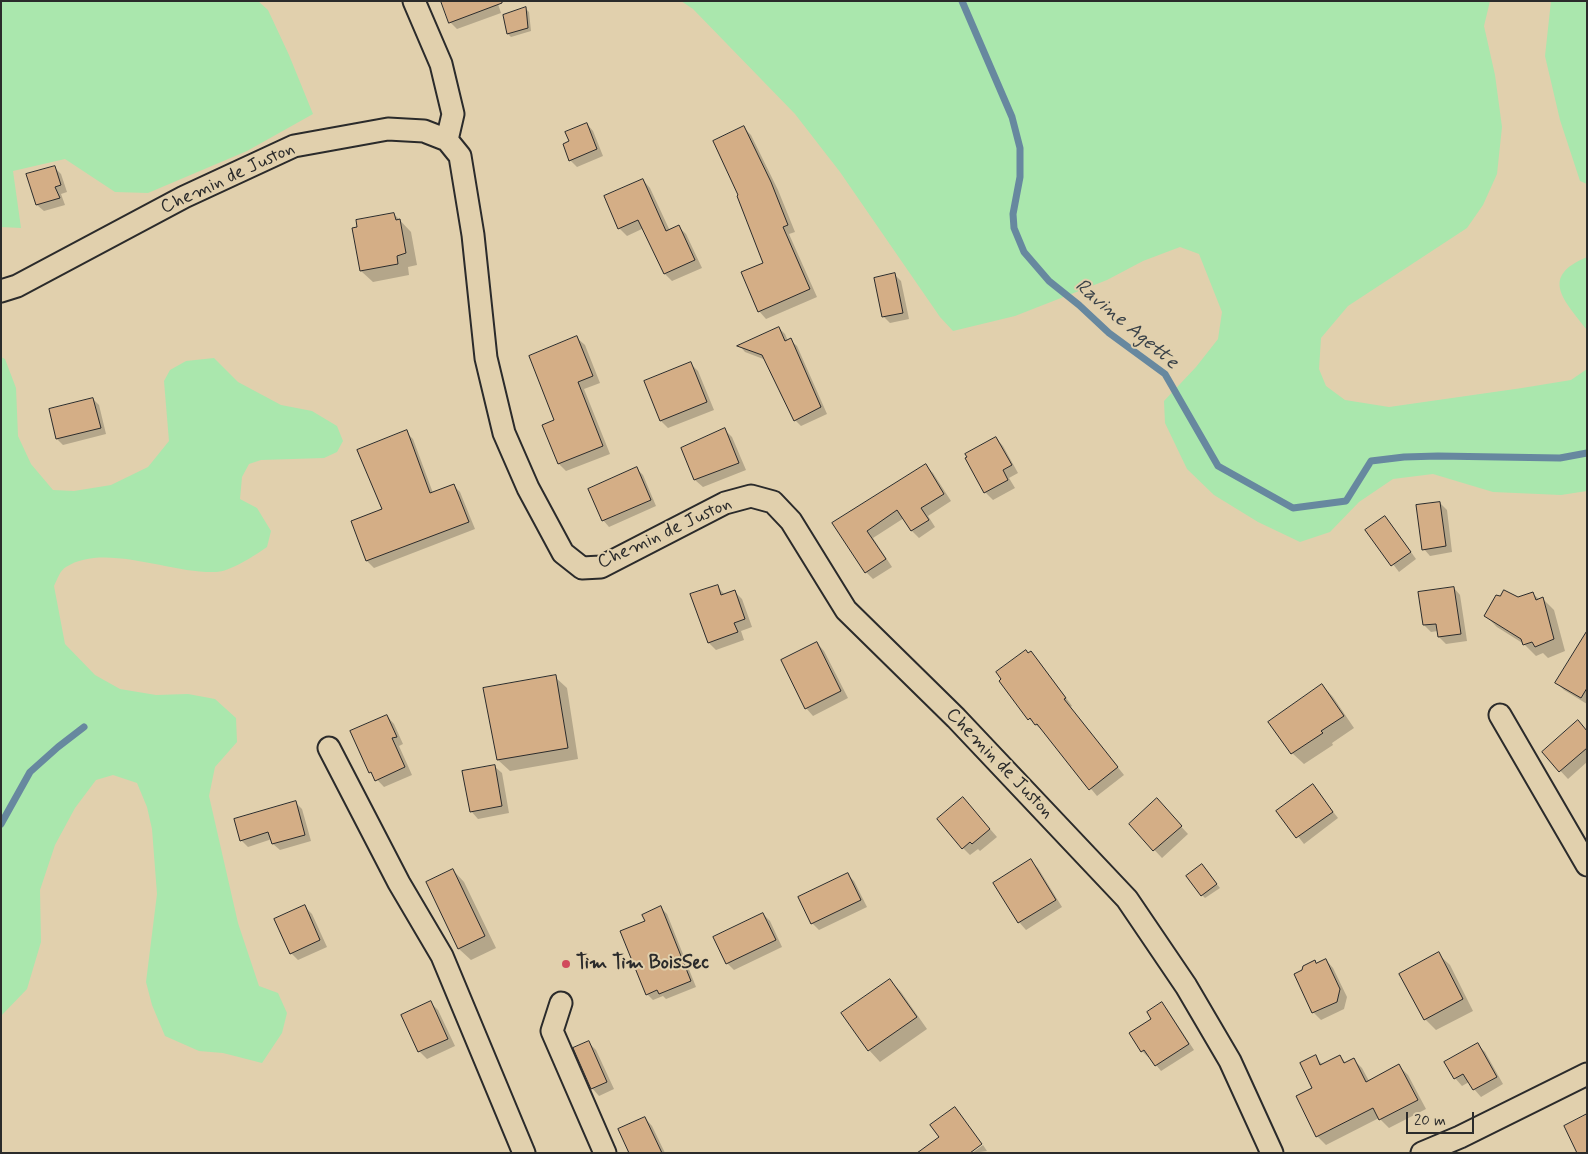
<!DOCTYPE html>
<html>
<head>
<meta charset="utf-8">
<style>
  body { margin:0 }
  #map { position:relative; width:1588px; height:1154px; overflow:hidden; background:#e1d0ad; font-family:Mynerve,sans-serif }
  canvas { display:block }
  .frame { position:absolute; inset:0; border:2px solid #2b2b2b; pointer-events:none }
  .scale { position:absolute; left:1406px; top:1112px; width:68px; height:22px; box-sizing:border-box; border:2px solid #2b2b2b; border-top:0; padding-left:6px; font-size:15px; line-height:18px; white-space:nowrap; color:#2b2b2b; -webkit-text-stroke:4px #e1d0ad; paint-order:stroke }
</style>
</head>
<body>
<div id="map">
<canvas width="1588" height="1154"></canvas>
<div class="frame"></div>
<div class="scale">20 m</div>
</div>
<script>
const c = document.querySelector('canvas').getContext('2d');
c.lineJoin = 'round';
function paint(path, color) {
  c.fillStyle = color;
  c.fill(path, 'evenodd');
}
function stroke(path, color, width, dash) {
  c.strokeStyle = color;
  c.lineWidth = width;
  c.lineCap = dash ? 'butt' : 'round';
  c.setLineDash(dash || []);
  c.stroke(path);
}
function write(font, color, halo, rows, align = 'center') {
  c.font = font + ' Mynerve,sans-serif';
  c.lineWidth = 4;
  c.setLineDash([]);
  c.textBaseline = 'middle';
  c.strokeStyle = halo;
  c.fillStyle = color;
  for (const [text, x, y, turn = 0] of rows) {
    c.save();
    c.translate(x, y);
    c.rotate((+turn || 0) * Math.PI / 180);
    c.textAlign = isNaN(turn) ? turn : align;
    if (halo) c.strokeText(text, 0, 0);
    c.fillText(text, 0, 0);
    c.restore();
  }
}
paint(new Path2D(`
  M1 1H258L268 10 289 55 313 114 247 151 148 193 115 192 65 159 13 171 21 228 1 227Z
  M681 1H1490L1484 26 1495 75 1502 127 1497 174 1483 205 1467 228 1348 306 1321 338 1319 369 1326 386 1345 400 1389 407 1522 388 1571 380 1587 369V491L1561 495 1493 492 1433 474 1393 479 1359 502 1330 532 1300 542 1258 522 1214 495 1187 469 1165 423 1164 401 1196 367 1218 339 1222 312 1199 254 1180 247 1143 261 1107 280 1015 316 953 331 940 317 840 172 795 114 693 9Z
  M1551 1H1587V184L1580 181 1560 120 1545 56Z
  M1587 257V330C1564 300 1539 277 1587 257Z
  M1 357 5 359 16 388 18 436 31 464 53 490 74 491 111 485 148 467 169 441 164 381 170 370 186 361 214 358 238 382 281 405 312 411 337 426 343 441 337 452 324 458 261 460 249 464 242 477 240 499 257 508 271 531 267 547C256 555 229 572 216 572 172 574 104 542 66 567 60 570 57 580 54 586L65 644 95 675 120 689 156 695 188 694 215 699 236 718 237 742 215 767 209 796 238 923 259 986 278 993 287 1013 282 1033 262 1063 223 1053 199 1051 165 1036 152 1005 146 982 157 894 152 829 147 807 137 783 113 775 96 780 75 808 55 845 40 890 41 942 27 989 1 1016Z`), '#aae7ad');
paint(new Path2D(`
  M497 1 501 13 457 29 450 22Z
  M526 9 529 12 531 31 511 37 508 34 504 16Z
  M587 124 593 131 603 156 577 167 570 160 571 142Z
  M744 128 751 135 778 190 795 232 789 234 817 297 766 319 759 311 765 263Z
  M54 167 61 174 67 192 61 194 65 205 44 211 37 205Z
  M643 180 650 188 670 231 679 227 686 234 702 268 672 281 665 274 644 228 627 236 619 228Z
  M394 214 411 232 417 265 408 267 409 275 373 282 361 271 353 229Z
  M895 275 901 281 909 319 890 323 883 316Z
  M779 328 785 334 788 341 790 340 797 346 827 414 801 426 795 420 766 360 745 352 740 346Z
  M577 338 585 345 600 383 584 389 610 454 566 471 559 464 556 421Z
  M691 364 698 371 714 410 668 428 661 421Z
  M93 399 99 405 106 434 63 445 57 439Z
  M725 430 732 437 746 470 703 487 695 480 683 449Z
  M406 432 413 439 433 493 453 485 460 492 475 529 374 568 367 561 384 510Z
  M996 438 1003 446 1018 473 1009 478 1015 488 993 500 985 492 967 459Z
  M926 466 933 473 951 501 928 516 935 527 919 538 912 531 904 518 873 538 892 567 873 579 866 572 834 523Z
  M637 469 643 475 656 506 609 527 603 520 590 490Z
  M1440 503 1447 510 1452 552 1430 556 1424 549Z
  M1385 518 1391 524 1416 559 1399 572 1367 530Z
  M717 586 725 595 735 592 742 599 752 627 741 631 744 640 716 650 709 643Z
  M1454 588 1460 595 1467 641 1446 644 1439 637 1438 631 1431 632 1424 625Z
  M1532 593 1540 600 1543 599 1554 610 1565 651 1548 658 1543 653 1536 656 1524 644 1497 627 1486 616Z
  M817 643 824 651 848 698 813 716 806 708Z
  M1031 652 1038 660 1072 706 1070 707 1124 775 1097 796 1043 731 1029 719 1001 681Z
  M1587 654V704L1564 690 1557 683Z
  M555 677 567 688 578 759 510 771 498 760 485 689Z
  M1322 685 1333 697 1354 728 1332 743 1333 745 1304 764 1292 753Z
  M387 716 394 724 403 744 399 746 412 775 384 787 370 772Z
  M1587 731V762L1568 779 1543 752Z
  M494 766 502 773 509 813 478 819 471 811Z
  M1313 786 1338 818 1304 844 1278 811Z
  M963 798 997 837 980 851 978 849 970 855 963 848Z
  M295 802 302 809 311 841 280 850 273 844 272 839 248 847 241 840Z
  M1164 808 1188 834 1162 858 1130 824Z
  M1031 861 1038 868 1062 907 1026 930 1019 922Z
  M1205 869 1220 888 1205 898 1202 895Z
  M453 870 464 882 496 948 471 960 459 949 427 882Z
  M847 874 854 881 867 907 819 930 812 923Z
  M305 907 312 914 327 947 298 960 291 953Z
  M661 908 667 914 696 987 666 999 663 996 653 1000 647 994 646 921Z
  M763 914 770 921 782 947 734 970 727 963Z
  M1438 954 1450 965 1473 1011 1436 1030 1425 1019Z
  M1326 960 1333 968 1347 997 1344 1009 1321 1020 1313 1012 1317 964Z
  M890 980 901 992 927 1029 880 1062 869 1050Z
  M431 1003 438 1010 455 1046 427 1059 419 1051Z
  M1161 1003 1167 1009 1194 1050 1161 1071 1149 1056 1148 1057 1142 1051 1153 1019Z
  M588 1042 596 1050 614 1089 599 1096 592 1088Z
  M1477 1044 1485 1052 1503 1084 1481 1097 1474 1089 1469 1082 1462 1086 1455 1078Z
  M1339 1056 1346 1063 1353 1059 1362 1068 1369 1081 1399 1066 1408 1075 1426 1109 1389 1128 1379 1118 1326 1145 1317 1136 1314 1089 1315 1057 1323 1065Z
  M645 1118 652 1126 665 1153H630Z
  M983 1145 987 1151 972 1153Z`), '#0003');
stroke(new Path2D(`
  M962 1 1012 117 1020 148V177L1013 214 1014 228 1024 252 1049 281 1079 305 1109 333 1165 374 1218 466 1293 508 1346 501 1371 461 1404 457 1438 456 1560 458 1587 453
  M1 824 30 772 58 747 84 727`), '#67889f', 7);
const building = new Path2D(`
  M441 1H502V3L449 23Z
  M526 7 528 28 507 34 503 15Z
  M587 123 597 149 569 161 563 144 569 141 565 132Z
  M744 126 771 182 788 225 783 227 810 289 758 312 741 272 763 263 737 196 738 195 713 141Z
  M55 166 61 185 55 187 60 198 36 205 26 174Z
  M643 179 666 231 679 225 695 260 664 274 638 220 618 229 604 196Z
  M394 213 396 220 400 219 406 253 397 256 398 264 360 271 352 228 357 227 356 220Z
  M895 273 903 313 882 317 874 278Z
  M779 327 785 341 791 338 821 407 794 421 762 355 737 346Z
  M577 336 593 376 578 382 603 446 558 464 542 425 554 420 529 356Z
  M691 362 707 402 660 421 644 381Z
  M93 398 101 428 56 439 49 409Z
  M725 428 739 463 694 480 681 448Z
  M407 430 430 493 454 484 469 522 366 561 351 521 382 509 357 450Z
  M996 437 1012 465 1003 470 1008 480 984 493 965 458 967 457 965 454Z
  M926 464 944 494 921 508 929 520 911 531 897 510 867 531 886 559 865 573 832 523Z
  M637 467 651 500 602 521 588 489Z
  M1440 502 1446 546 1422 550 1416 505Z
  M1385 516 1411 552 1391 566 1365 530Z
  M718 585 721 595 735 590 745 619 734 623 738 632 708 643 690 594Z
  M1454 587 1461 634 1438 637 1436 624 1423 625 1418 592Z
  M1504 590 1518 597 1533 592 1536 600 1543 597 1554 639 1535 647 1532 642 1523 645 1521 639 1484 616 1496 595 1500 596Z
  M1587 631V688L1581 698 1555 683Z
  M817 642 841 691 805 709 781 660Z
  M1026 650 1028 653 1031 651 1066 698 1064 699 1118 767 1089 790 1037 724 1035 725 1030 718 1028 720 999 681 1001 679 996 672Z
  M556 675 568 748 497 760 483 688Z
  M1322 684 1344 716 1321 731 1323 733 1291 754 1268 722Z
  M387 715 397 737 392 738 405 767 375 781 371 772 369 773 350 731Z
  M1578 720 1587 731V748L1559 772 1542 752Z
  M495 765 502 806 470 812 462 771Z
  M1313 784 1333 812 1296 838 1276 811Z
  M963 797 990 829 972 844 970 842 962 849 937 819Z
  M1157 798 1182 826 1153 851 1129 824Z
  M296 801 305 835 272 844 268 832 240 841 234 819Z
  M1031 859 1056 900 1018 923 993 883Z
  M1202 864 1217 884 1201 896 1186 876Z
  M453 869 485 936 458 949 426 882Z
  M848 873 861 900 811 924 798 897Z
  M305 905 320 940 290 954 274 919Z
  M661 906 691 981 659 994 657 990 646 995 620 931 645 921 642 915Z
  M763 913 776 940 726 964 713 937Z
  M1439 952 1463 999 1424 1020 1399 974Z
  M1326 959 1340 989 1337 1002 1312 1013 1294 974 1302 970 1303 966 1315 960 1316 963Z
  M890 979 917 1017 868 1051 841 1013Z
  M431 1001 448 1039 418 1052 401 1015Z
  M1162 1002 1189 1044 1155 1066 1144 1050 1141 1052 1129 1033 1151 1019 1147 1012Z
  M589 1041 607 1082 591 1089 573 1048Z
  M1478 1043 1497 1077 1473 1090 1463 1074 1454 1079 1444 1062Z
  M1316 1055 1320 1065 1340 1055 1344 1063 1354 1058 1366 1082 1399 1064 1418 1100 1379 1120 1373 1108 1316 1137 1296 1096 1312 1088 1300 1063Z
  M955 1107 982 1144 970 1153H917L939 1137 930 1125Z
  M1587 1114V1153H1577L1564 1126Z
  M645 1117 662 1153H629L618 1129Z`);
paint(building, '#d4ae86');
stroke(building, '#2b2b2b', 1);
const street = new Path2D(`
  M414 1 441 64 453 114 447 140
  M1 291 17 286 184 197 294 146 388 129 424 131 447 140 460 156 473 235 486 358 504 433 528 488 563 553 582 568 601 567 725 503 751 496 773 502 791 521 846 610 956 718 1127 899 1186 986 1230 1061 1272 1153
  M1500 715 1587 865
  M329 748 399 883 442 956 524 1153
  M561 1003 552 1031 605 1153
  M1422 1153 1460 1137 1587 1074`);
stroke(street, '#2b2b2b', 25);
stroke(street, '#e1d0ad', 21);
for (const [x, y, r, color] of [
  [566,964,5,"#d1495b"]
]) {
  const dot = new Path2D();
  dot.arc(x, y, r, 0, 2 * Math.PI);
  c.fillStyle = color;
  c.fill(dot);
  stroke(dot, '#e1d0ad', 2);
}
write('19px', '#2b2b2b', '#e1d0ad', [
  ["Chemin de Juston",228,179,-25],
  ["Chemin de Juston",665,534,-25],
  ["Chemin de Juston",999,764,46]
]);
write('bold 19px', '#2b2b2b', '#e1d0ad', [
  ["Tim Tim BoisSec",576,964]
], 'left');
write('italic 20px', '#3a4248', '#e1d0ad', [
  ["Ravine Agette",1126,325,40]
]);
</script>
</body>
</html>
